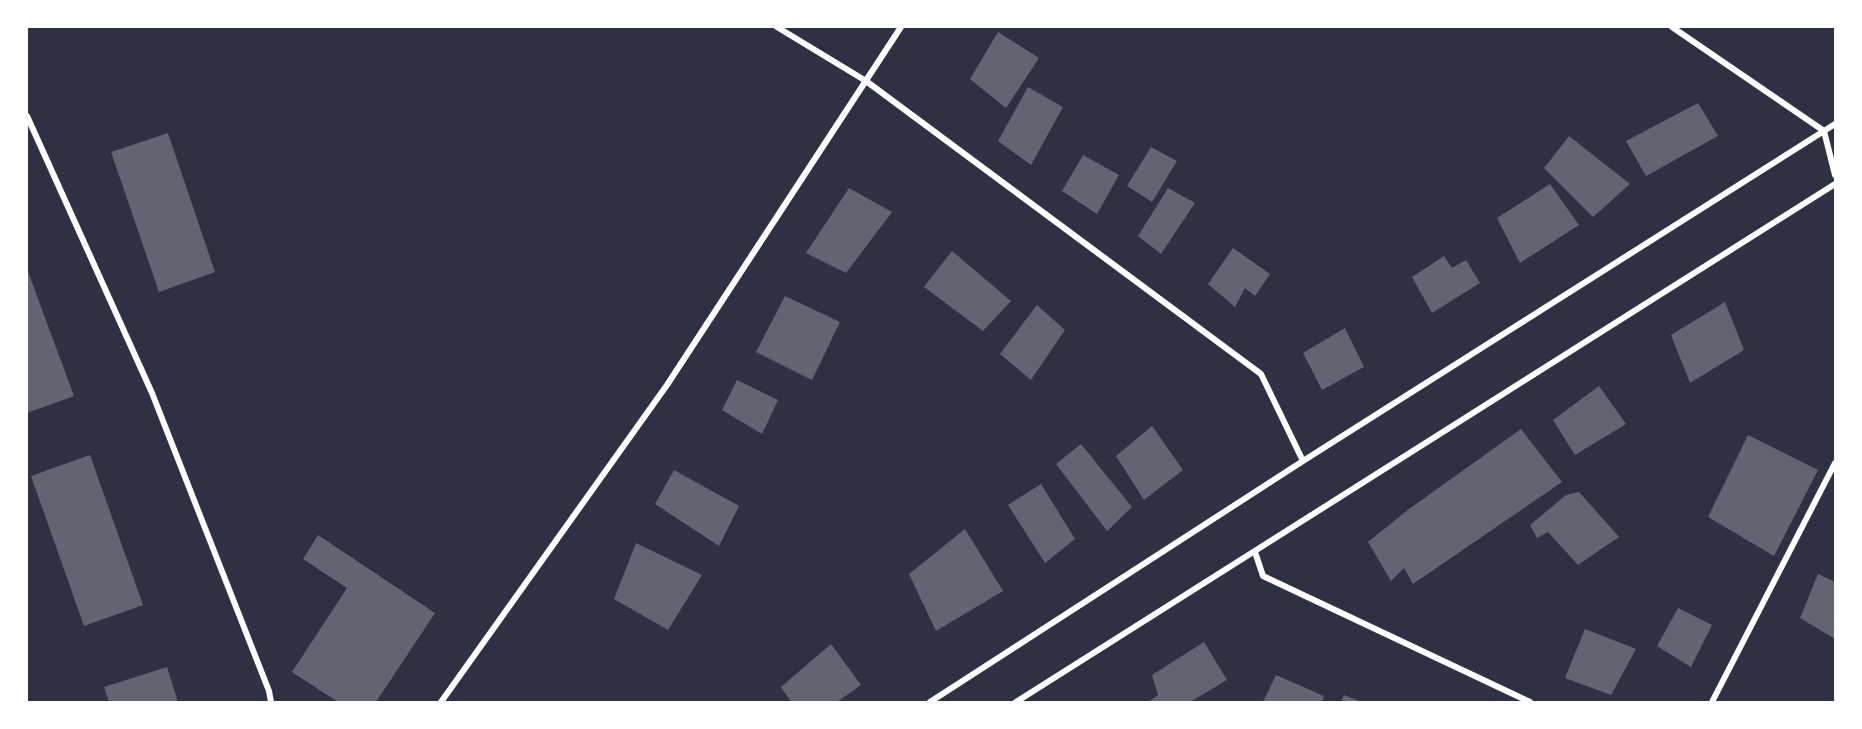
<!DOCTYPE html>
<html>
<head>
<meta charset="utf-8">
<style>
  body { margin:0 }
  #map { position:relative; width:1862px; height:729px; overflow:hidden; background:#2d3142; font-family:"DejaVu Sans",sans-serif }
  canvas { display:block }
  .frame { position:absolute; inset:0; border:28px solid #fff; pointer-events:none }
</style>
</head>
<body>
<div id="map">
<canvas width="1862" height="729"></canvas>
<div class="frame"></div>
</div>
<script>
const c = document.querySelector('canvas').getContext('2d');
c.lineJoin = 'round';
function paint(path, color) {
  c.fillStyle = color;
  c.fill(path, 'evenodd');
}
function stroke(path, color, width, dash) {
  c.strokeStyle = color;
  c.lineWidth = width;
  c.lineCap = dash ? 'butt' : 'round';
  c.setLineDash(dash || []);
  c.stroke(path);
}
paint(new Path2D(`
  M998 32 1039 58 1006 108 970 79Z
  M1028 87 1063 107 1031 165 998 141Z
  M1698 103 1718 136 1646 176 1626 141Z
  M168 133 215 272 159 292 111 152Z
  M1569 136 1630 184 1593 217 1544 168Z
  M1151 147 1177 161 1152 202 1127 186Z
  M1083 155 1119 175 1097 214 1062 191Z
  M1550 184 1579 225 1520 263 1497 218Z
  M849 188 892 212 846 273 806 253Z
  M1168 188 1195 203 1161 254 1138 236Z
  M1233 248 1270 274 1255 296 1245 288 1235 307 1208 284Z
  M952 251 1011 301 983 331 924 287Z
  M1444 256 1452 268 1466 260 1480 283 1432 313 1412 277Z
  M27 269 74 396 27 413Z
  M785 296 840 322 812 380 756 352Z
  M1725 302 1744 350 1690 383 1671 335Z
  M1037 305 1065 330 1031 380 1000 354Z
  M1345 328 1364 367 1322 390 1303 353Z
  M737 380 778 400 762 434 722 410Z
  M1599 386 1626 424 1575 455 1553 420Z
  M1152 426 1183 470 1144 500 1116 456Z
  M1521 429 1562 482 1413 584 1404 568 1391 581 1368 542 1409 509Z
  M1748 435 1818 470 1774 556 1708 517Z
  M1081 444 1132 507 1107 531 1056 464Z
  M90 455 143 605 84 626 31 476Z
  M674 470 739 506 719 546 655 504Z
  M1041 484 1075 539 1045 563 1008 505Z
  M1579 492 1619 537 1578 565 1548 532 1537 538 1530 525 1566 495Z
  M965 529 1003 591 936 631 909 574Z
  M318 535 435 613 376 702H338L292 672 347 588 303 559Z
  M636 543 702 575 668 630 614 599Z
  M1818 574 1835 582V639L1800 618Z
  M1678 608 1712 625 1691 667 1657 646Z
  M1585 629 1636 649 1611 695 1565 678Z
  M1204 642 1227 680 1190 702H1148L1158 695 1152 675Z
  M831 644 861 685 837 702H791L781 687Z
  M167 667 178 702H109L104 687Z
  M1276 675 1324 696 1322 702H1263Z
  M1344 695 1362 702H1341Z`), '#626471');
stroke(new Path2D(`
  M777 27 866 81 1261 374 1303 461
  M1672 27 1824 131
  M27 116 152 393 269 691 271 702
  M1824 131 1835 175
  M1255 552 1263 576 1530 702
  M441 702 667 385 901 27
  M930 702 1303 461 1835 124
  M1016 702 1835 184
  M1712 702 1835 463`), '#fff', 6);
</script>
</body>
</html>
